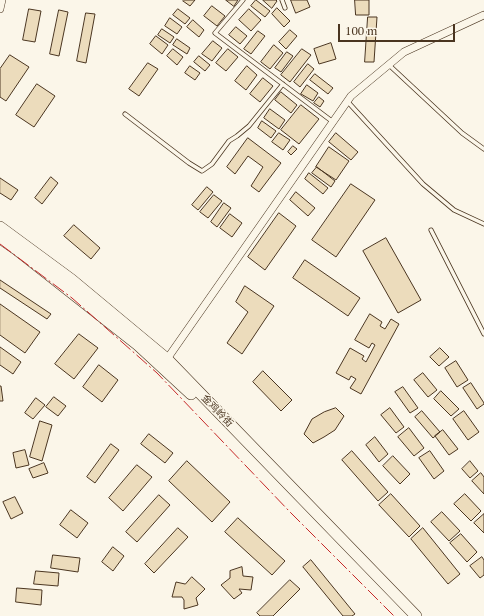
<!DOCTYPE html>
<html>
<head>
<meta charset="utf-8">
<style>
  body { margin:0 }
  #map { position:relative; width:484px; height:616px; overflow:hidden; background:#fbf6e9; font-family:"PT Serif",serif }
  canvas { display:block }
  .scale { position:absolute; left:338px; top:24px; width:117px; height:18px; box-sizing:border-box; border:2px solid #4a3520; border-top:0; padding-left:5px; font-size:12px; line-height:14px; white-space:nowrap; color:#4a3520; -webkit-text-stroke:3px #fbf6e9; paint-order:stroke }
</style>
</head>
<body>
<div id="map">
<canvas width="484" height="616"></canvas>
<div class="scale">100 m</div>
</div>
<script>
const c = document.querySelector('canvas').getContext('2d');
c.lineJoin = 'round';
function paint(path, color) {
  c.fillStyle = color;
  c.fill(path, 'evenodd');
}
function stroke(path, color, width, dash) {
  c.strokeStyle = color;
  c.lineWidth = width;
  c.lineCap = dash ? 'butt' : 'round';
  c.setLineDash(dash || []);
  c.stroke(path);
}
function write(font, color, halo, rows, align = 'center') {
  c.font = font + ' "PT Serif","Noto Sans SC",serif';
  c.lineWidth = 3;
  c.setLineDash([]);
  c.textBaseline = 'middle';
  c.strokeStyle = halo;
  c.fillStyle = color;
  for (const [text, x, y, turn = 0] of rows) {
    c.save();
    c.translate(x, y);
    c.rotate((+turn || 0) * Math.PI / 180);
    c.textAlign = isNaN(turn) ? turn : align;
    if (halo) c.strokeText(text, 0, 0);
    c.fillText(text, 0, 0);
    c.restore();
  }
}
const building = new Path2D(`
  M184 0H195L190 6 183 1Z
  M226 0H238L234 6Z
  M256 0 270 11 265 17 251 6Z
  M263 0H276L277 1 272 8Z
  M291 0H307L310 7 296 13Z
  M355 0H369V15H356Z
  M212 6 225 16 217 26 204 16Z
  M277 8 290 21 284 27 272 14Z
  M29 9 41 11 35 42 23 40Z
  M178 9 190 18 185 24 173 15Z
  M249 9 261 20 251 31 239 20Z
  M59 10 68 12 59 56 50 54Z
  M86 13 95 14 86 63 77 61Z
  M368 17H377L374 62H365Z
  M170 18 182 27 177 34 165 26Z
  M193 20 204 30 199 37 187 27Z
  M236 27 247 36 240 44 229 35Z
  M162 29 174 37 170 43 158 35Z
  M290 30 297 36 286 49 279 42Z
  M258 31 265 36 251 54 244 49Z
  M156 36 168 45 162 54 150 44Z
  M177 39 190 48 187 54 173 45Z
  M213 41 222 48 212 61 202 54Z
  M331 43 336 59 319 64 314 49Z
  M274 45 283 53 270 69 261 62Z
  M173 49 183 57 177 65 167 56Z
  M228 49 238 57 226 71 216 63Z
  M302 49 311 55 290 82 281 75Z
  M287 52 293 56 281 72 275 68Z
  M10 55 29 67 6 101 0 97V69Z
  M199 56 210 65 205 71 194 62Z
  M148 63 158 69 139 96 129 89Z
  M308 64 314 69 300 87 294 82Z
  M190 66 200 73 195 80 185 73Z
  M247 66 257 75 246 90 235 81Z
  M315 74 333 88 328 94 310 80Z
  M263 78 273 86 260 102 250 94Z
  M37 84 55 96 34 127 16 115Z
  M307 85 318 93 313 101 301 94Z
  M281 92 297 105 291 113 275 100Z
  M319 97 324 101 320 107 314 103Z
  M301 105 319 119 299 144 281 130Z
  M270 109 285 120 279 129 264 118Z
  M262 121 276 131 271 138 258 128Z
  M279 133 290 140 283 150 272 142Z
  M336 133 358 152 351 160 329 142Z
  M248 138 281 163 259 192 251 186 263 167 248 156 235 174 227 167Z
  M293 146 297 149 291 155 288 152Z
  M329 147 349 161 336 180 316 167Z
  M317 167 335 181 331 187 312 173Z
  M309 173 328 188 323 194 305 179Z
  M51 177 58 183 42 204 35 198Z
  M0 178 18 190 11 200 0 193Z
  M351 184 375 200 336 257 312 240Z
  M207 187 213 192 198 210 192 205Z
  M296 192 315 208 308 216 290 200Z
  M214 195 222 201 208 218 200 212Z
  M224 203 231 208 217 227 211 222Z
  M279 213 296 226 265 270 248 257Z
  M230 214 242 223 232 237 220 228Z
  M74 225 100 248 91 259 64 236Z
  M386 238 421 300 398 313 363 251Z
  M305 260 360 298 348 316 293 278Z
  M0 280 51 314 47 319 0 288Z
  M245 286 274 306 242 354 227 343 248 312 236 302Z
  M0 304 40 332 25 353 0 335Z
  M370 314 382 322 380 326 385 329 391 319 399 324 361 394 350 388 356 379 351 376 349 380 336 373 350 348 364 356 362 359 366 362 375 345 372 343 369 348 355 340Z
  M79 334 98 348 74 379 55 364Z
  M0 347 21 362 13 374 0 365Z
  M440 348 449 357 439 366 430 357Z
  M456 361 468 380 457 387 445 368Z
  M99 365 118 380 102 402 83 387Z
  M263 371 292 400 281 411 253 382Z
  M423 373 437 390 428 397 414 380Z
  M471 383 484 403V404L477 409 463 388Z
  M0 386H1L3 401H0Z
  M403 387 418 408 410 413 395 392Z
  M441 391 459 409 451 416 434 399Z
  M54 397 66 406 58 416 46 407Z
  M36 398 45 405 33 419 25 413Z
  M336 408 344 416 335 430 324 437 313 443 304 434 312 419 324 412Z
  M390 408 404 427 396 433 381 415Z
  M422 411 440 432 433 438 415 417Z
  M464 411 479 432 468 440 453 419Z
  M40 421 52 425 42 461 30 457Z
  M409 428 424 448 414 456 398 437Z
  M443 430 458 449 449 455 435 436Z
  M149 434 173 453 165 463 141 444Z
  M375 437 388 454 379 462 366 445Z
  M111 444 119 450 95 483 87 477Z
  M25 450 29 465 16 468 13 453Z
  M352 451 388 492 378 501 342 460Z
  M430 451 444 471 434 479 419 458Z
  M393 456 410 474 400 484 383 466Z
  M187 461 230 502 212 522 169 481Z
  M470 461 478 471 470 478 462 469Z
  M44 463 48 473 33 478 29 469Z
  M137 465 152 477 123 511 109 498Z
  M481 473 484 477V494L472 481Z
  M391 494 420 526 409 537 379 505Z
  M465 494 481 511 471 521 454 504Z
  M159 495 170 505 137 542 126 532Z
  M15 497 23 513 11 519 3 502Z
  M71 510 88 523 77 538 60 525Z
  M442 512 460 531 449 541 431 522Z
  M484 514V533L474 523Z
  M238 518 285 561 272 575 225 532Z
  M178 528 188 537 154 573 145 564Z
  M423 528 460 574 448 584 411 539Z
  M461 534 477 552 467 562 450 543Z
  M113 547 124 556 113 571 102 562Z
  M53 555 80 558 78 572 51 568Z
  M482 557 484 560V575L480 578 470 566Z
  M311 560 355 614 352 616H343L303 567Z
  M242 567 243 576 253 577 251 590 239 589 242 593 234 599 221 585 230 578V571Z
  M36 571 59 573 58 586 34 584Z
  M192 577 205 589 196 598 198 605 184 609V600L182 597H172L176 582 185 584Z
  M290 580 300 589 273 616H260L257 613Z
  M17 588 42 590 41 605 16 602Z`);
paint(building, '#ecdcbc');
stroke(building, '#4a3520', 1);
const service = new Path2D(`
  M243 0 215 33 333 122
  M282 0 285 8
  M389 65 462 133 484 149
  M347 101 423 184 454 210 484 224
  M125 114 189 163 202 171 212 164 229 141 237 136 249 126 283 84
  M431 230 484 334`);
const minor = new Path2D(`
  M0 9 2 0
  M167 359 351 96 404 52 484 15`);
const primary = new Path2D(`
  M0 227 72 280 167 359 416 616
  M0 238 16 249 138 345 191 394`);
stroke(service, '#4a3520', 5);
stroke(minor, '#4a3520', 8);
stroke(primary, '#4a3520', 12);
stroke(service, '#fbf6e9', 3.5);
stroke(minor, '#fbf6e9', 7);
stroke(primary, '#fbf6e9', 11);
stroke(new Path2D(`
  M0 244 72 298 157 373 290 512 394 616`), '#c62828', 1, [14, 3, 2, 3]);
write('10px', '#4a3520', '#fbf6e9', [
  ["金鸡岭街",217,411,46]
]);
</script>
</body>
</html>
